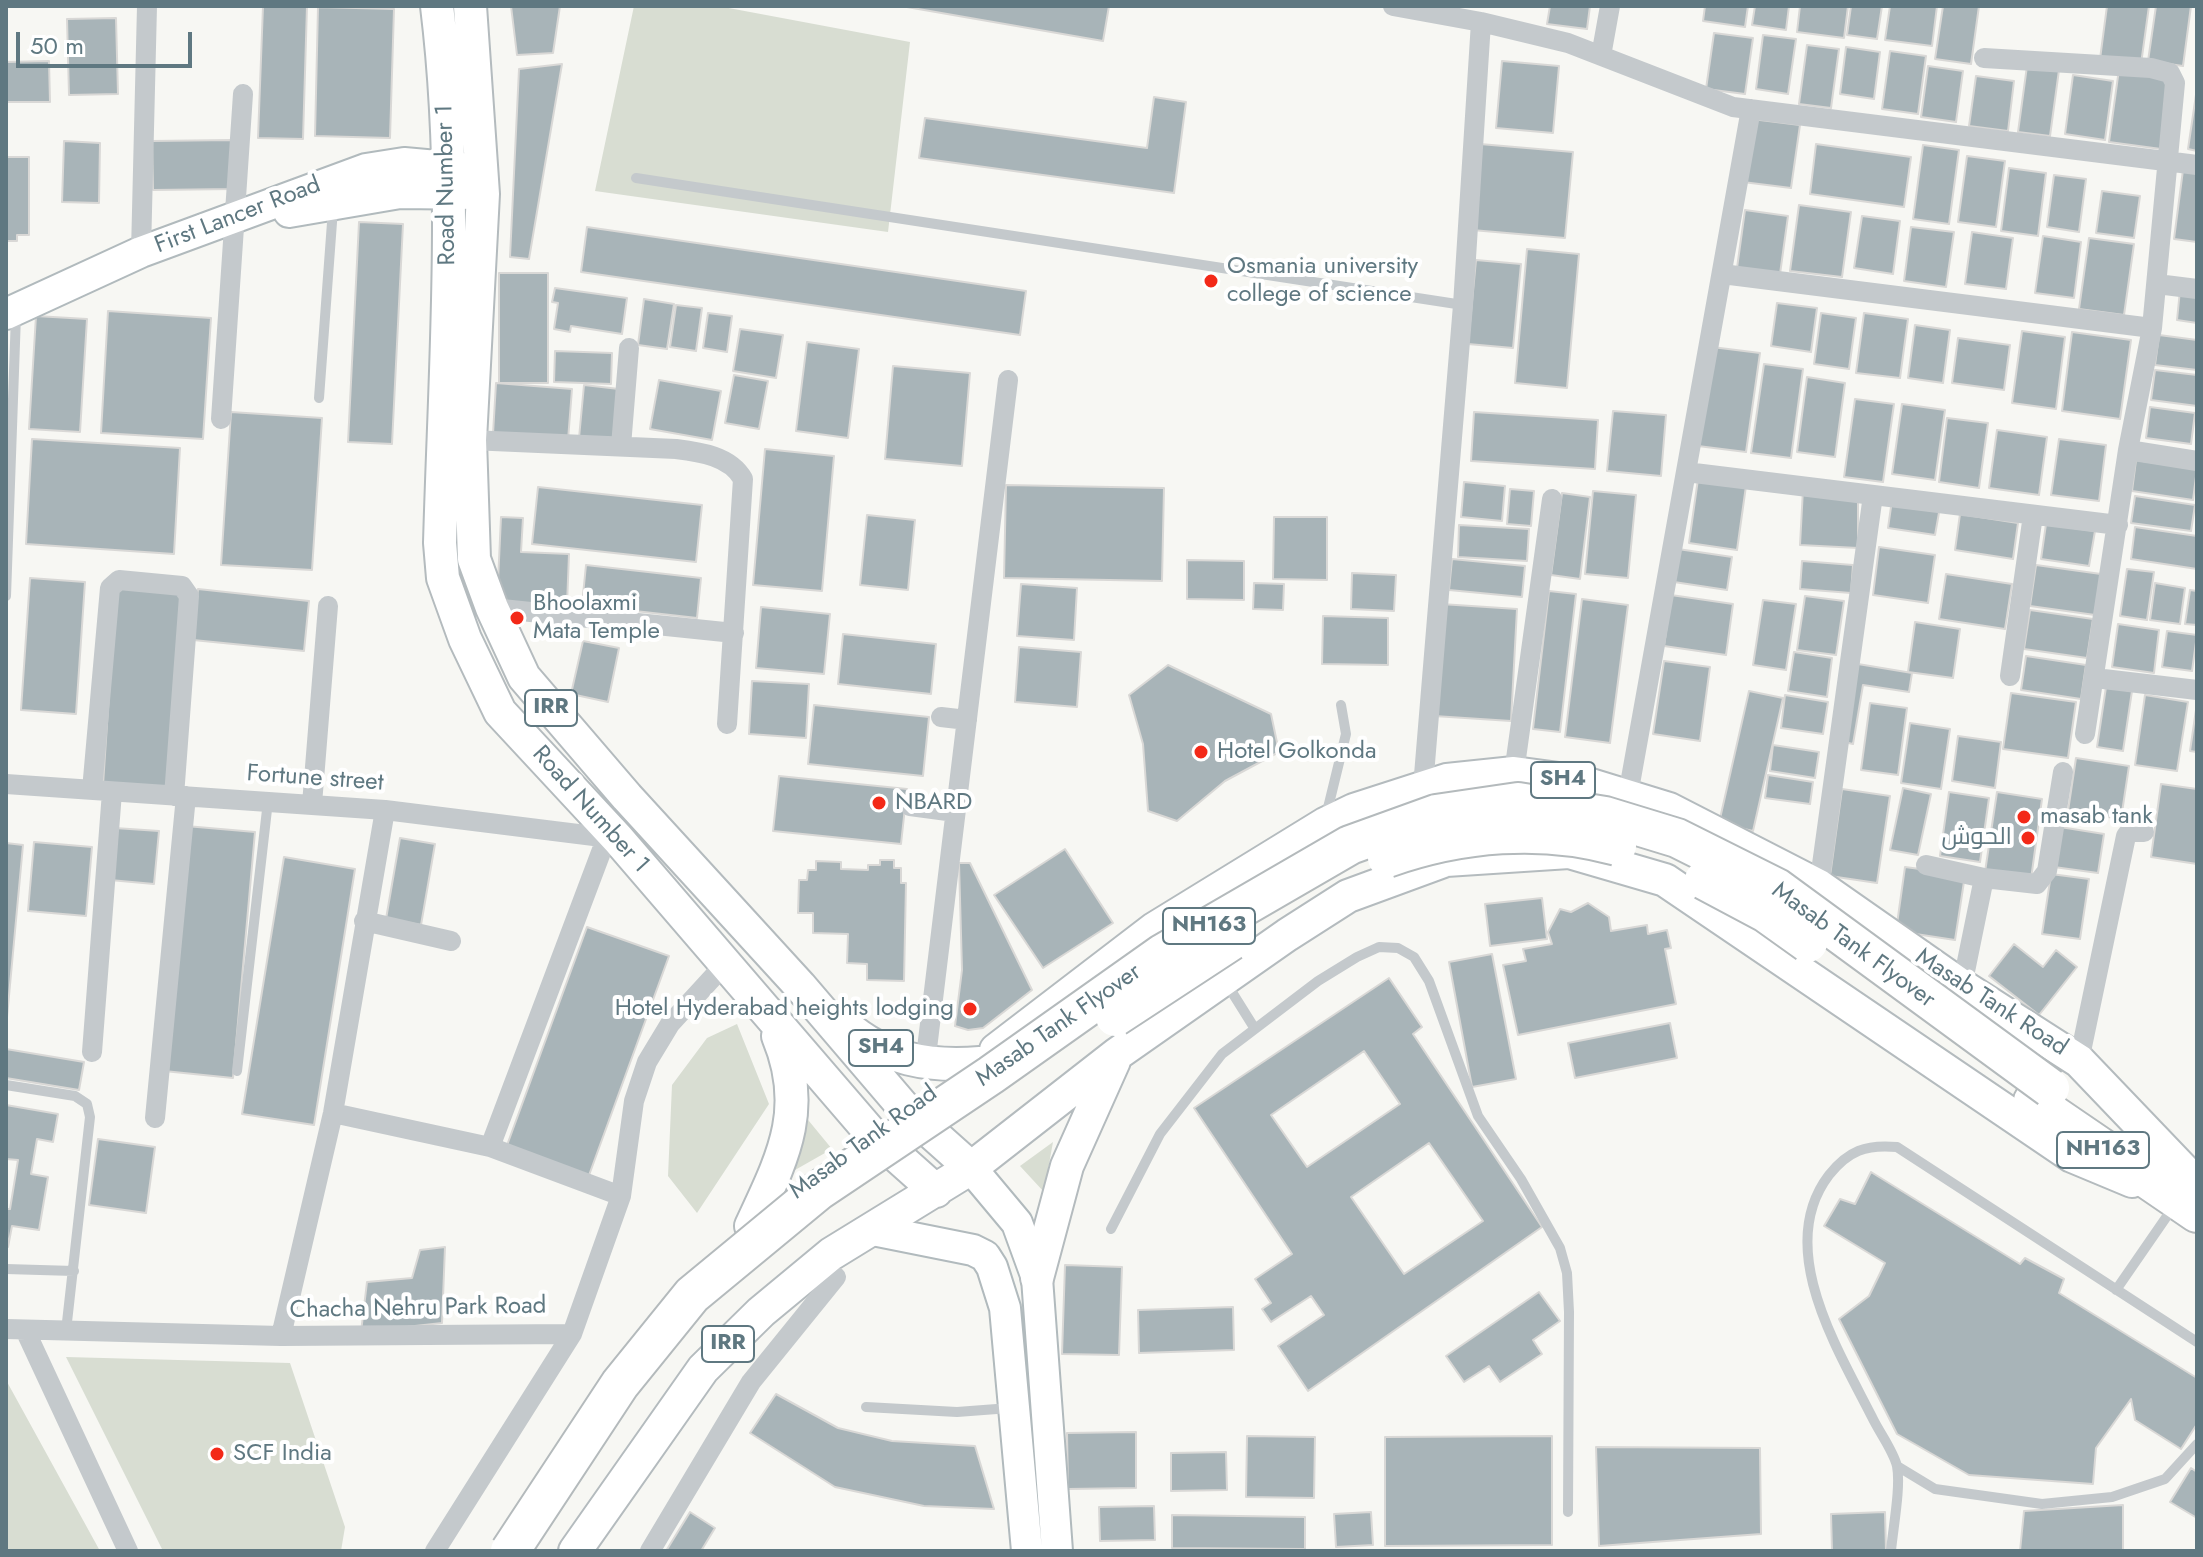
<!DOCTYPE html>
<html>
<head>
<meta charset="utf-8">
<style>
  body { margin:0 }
  #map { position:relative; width:2203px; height:1557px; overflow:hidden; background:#f7f7f3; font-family:Jost,sans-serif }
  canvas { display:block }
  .frame { position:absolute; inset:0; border:8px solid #5f7881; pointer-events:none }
  .scale { position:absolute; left:16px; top:32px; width:176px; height:36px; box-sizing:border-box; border:4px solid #5f7881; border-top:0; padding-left:10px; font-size:24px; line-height:28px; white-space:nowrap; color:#5f7881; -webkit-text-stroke:6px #fff; paint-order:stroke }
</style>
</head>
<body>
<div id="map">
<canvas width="2203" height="1557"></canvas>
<div class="frame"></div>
<div class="scale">50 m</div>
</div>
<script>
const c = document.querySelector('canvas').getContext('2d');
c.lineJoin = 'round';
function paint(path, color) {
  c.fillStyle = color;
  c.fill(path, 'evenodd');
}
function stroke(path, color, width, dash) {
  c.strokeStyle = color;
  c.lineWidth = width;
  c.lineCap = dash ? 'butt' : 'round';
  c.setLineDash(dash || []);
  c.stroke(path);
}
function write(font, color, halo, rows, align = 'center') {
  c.font = font + ' Jost,Cairo,sans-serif';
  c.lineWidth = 8;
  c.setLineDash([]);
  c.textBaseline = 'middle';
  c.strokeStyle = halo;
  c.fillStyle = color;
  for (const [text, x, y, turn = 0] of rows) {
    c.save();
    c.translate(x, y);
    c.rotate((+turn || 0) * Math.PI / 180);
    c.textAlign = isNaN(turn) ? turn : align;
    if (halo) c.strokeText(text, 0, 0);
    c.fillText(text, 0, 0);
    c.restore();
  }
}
paint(new Path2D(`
  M634 6H718L910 42 888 232 595 191Z
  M737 1024 769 1104 697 1213 668 1176 672 1085 707 1038Z
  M804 1115 832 1149 788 1174Z
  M1053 1142 1044 1192 1020 1166Z
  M66 1357 290 1363 345 1527 341 1551H163Z
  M6 1380 100 1551H6Z`), '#d8ddd2');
const building = new Path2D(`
  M263 6H307L303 139 258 138Z
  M511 6H560L553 53 517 55Z
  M901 6H1109L1103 41Z
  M1550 6H1590L1587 29 1547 24Z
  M1705 6H1748L1745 27 1703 21Z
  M1755 6H1789L1786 30 1752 25Z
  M1800 6H1848L1844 38 1797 32Z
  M1851 6H1882L1877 39 1847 35Z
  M1890 6H1937L1932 46 1885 40Z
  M1943 6H1979L1971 64 1935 59Z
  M2107 6H2149L2141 64 2100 59Z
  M2156 6H2191L2183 66 2148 61Z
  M318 7 394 9 390 138 315 136Z
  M116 18 118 94 69 95 67 19Z
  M1714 33 1753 38 1745 94 1706 89Z
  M1763 35 1796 39 1788 94 1756 89Z
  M1807 45 1839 49 1831 108 1799 104Z
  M1846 47 1880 52 1874 99 1840 94Z
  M1890 51 1926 56 1918 114 1882 109Z
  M49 61 50 102H6V62Z
  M1502 61 1559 66 1553 133 1496 128Z
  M562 64 529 259 510 257 519 69Z
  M1928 66 1963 71 1956 122 1921 117Z
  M2027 66 2059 70 2050 136 2018 132Z
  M2119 69 2171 76 2161 149 2109 142Z
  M2073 75 2113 81 2105 140 2065 134Z
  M1976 76 2014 81 2008 131 1969 126Z
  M2197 88V151L2188 149Z
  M1154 97 1186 102 1174 193 919 158 925 118 1147 148Z
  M1752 119 1800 125 1791 188 1743 182Z
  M232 140 233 189 153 190 152 141Z
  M64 141 100 143 99 203 62 202Z
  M1480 144 1573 152 1565 238 1472 230Z
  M1816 144 1911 157 1904 207 1810 194Z
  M1923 145 1959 150 1949 224 1913 219Z
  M1967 156 2005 161 1996 227 1958 222Z
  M6 157H29V235H17V241H6Z
  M2009 168 2046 173 2038 236 2001 231Z
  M2183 170 2197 172V242L2174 239Z
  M2054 175 2086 179 2079 232 2047 227Z
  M2102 191 2140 196 2134 238 2096 233Z
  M1799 205 1851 212 1842 277 1790 271Z
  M1745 210 1788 216 1780 274 1737 268Z
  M1862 216 1900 221 1893 274 1854 268Z
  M359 222 403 224 392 444 348 442Z
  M587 227 1026 291 1020 335 581 272Z
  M1911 227 1954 232 1946 287 1904 281Z
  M1972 232 2013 238 2006 289 1965 284Z
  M2043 236 2081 242 2074 298 2035 293Z
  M2089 238 2134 244 2124 315 2079 309Z
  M1527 249 1579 254 1567 388 1515 383Z
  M1476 260 1521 264 1513 348 1468 344Z
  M499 273H548V383H499Z
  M555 288 627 298 622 334 571 326 570 332 554 329 558 303 552 302Z
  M2180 290 2197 293V323L2177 320Z
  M644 299 674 304 667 349 638 345Z
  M1777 303 1817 308 1811 352 1771 346Z
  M676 305 702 308 696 351 670 347Z
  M108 311 211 318 203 439 101 433Z
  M708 313 732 316 727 352 703 348Z
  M1821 313 1856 318 1849 369 1814 364Z
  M1864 313 1908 319 1900 378 1856 373Z
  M36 316 87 319 80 432 29 429Z
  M1915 325 1950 330 1943 383 1908 378Z
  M740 329 783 335 776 378 733 371Z
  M2022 331 2065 337 2056 409 2012 403Z
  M2072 332 2131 340 2120 419 2062 411Z
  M2159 335 2197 340V370L2155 365Z
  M1958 338 2010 345 2004 390 1952 383Z
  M807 342 859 349 848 438 796 431Z
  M1712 347 1760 353 1746 452 1698 446Z
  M555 351 612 353 611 384 554 382Z
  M1764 364 1803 369 1791 458 1751 453Z
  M893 366 970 373 962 466 885 459Z
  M2155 370 2197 375V406L2151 400Z
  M734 375 768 381 759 429 725 423Z
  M1807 377 1845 383 1835 457 1797 452Z
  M659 380 721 391 712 440 650 429Z
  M496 383 572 389 568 440 493 434Z
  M584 385 619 389 614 442 579 438Z
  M1855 399 1894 404 1883 482 1844 477Z
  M1902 404 1945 410 1935 480 1892 474Z
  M2150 407 2195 413 2191 444 2146 438Z
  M1613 411 1666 415 1661 476 1607 471Z
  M231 412 322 418 312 570 221 565Z
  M1474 412 1598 420 1595 469 1471 461Z
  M1947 418 1988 423 1979 488 1939 482Z
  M1997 430 2047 437 2039 495 1989 488Z
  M32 439 180 448 174 554 26 544Z
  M2059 439 2106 445 2099 501 2051 495Z
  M765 449 834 456 822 591 753 585Z
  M2136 460 2197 469 2193 500 2132 491Z
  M1698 479 1746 486 1737 550 1689 543Z
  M1464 482 1505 486 1502 521 1461 517Z
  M1006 485 1164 488 1162 581 1004 578Z
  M538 487 702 505 696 562 532 544Z
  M1510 489 1534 491 1531 526 1507 524Z
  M1803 489 1858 495V548L1800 545Z
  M1593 491 1636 495 1628 578 1585 574Z
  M1562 493 1590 497 1580 579 1551 575Z
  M2135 496 2195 505 2191 531 2131 523Z
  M1892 500 1940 507 1935 535 1888 528Z
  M1960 514 2018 523 2013 559 1955 550Z
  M867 515 915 520 908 590 860 585Z
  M501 517 523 518 521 552 569 554 567 605 497 603Z
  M1274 517H1327V580L1273 579Z
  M2046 524 2095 531 2089 566 2041 559Z
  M1459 525 1529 529 1527 561 1458 557Z
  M2135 527 2197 536V569L2131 559Z
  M1879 547 1935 555 1928 603 1873 595Z
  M1678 549 1732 557 1727 590 1674 582Z
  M1452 559 1525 566 1522 597 1449 590Z
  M1187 560 1244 561V600L1187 599Z
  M1802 561 1853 565 1851 593 1800 589Z
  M586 565 701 578 697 618 582 605Z
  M2036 565 2101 574 2095 615 2030 606Z
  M2127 569 2154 572 2147 620 2120 616Z
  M1352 573 1396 575 1394 611 1351 609Z
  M1946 574 2012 584 2005 629 1939 619Z
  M30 578 85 582 76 714 21 710Z
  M1254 583 1284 584 1283 610 1253 609Z
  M2155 583 2185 588 2180 624 2150 620Z
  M1021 584 1077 588 1074 640 1017 636Z
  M116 587 182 592 169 789 103 785Z
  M198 589 309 601 304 651 193 640Z
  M2190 590 2197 591V625L2185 624Z
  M1549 591 1576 594 1560 732 1533 729Z
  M1671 595 1733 604 1726 655 1664 646Z
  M1805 596 1844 601 1836 655 1797 650Z
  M1582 599 1628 605 1610 743 1565 737Z
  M1763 600 1796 604 1786 670 1753 665Z
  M1441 604 1517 609 1511 721 1434 716Z
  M761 607 830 614 824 674 756 668Z
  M2030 610 2093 619 2087 658 2024 649Z
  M1323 616 1388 618V665L1322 664Z
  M1915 622 1960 629 1953 678 1908 672Z
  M2118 624 2159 630 2154 673 2112 667Z
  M2167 631 2197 635 2192 671 2162 667Z
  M843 634 936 644 931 694 838 684Z
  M583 641 619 648 608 702 571 694Z
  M1019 647 1081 652 1077 707 1015 702Z
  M1794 652 1832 658 1827 697 1788 691Z
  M2026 656 2086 665 2081 699 2021 690Z
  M1664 661 1710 667 1700 741 1653 734Z
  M1852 663 1912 673 1909 692 1863 685 1853 744 1839 741Z
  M1168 665 1271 714 1279 752 1225 781 1177 821 1148 811 1143 744 1129 695Z
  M752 681 809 684 806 738 749 734Z
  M2106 687 2132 691 2123 751 2097 747Z
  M1749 691 1783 698 1753 831 1719 823Z
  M2011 693 2076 702 2068 758 2003 749Z
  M1785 695 1828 702 1823 734 1781 728Z
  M2145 695 2188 702 2177 771 2135 765Z
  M1870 703 1907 708 1898 775 1861 770Z
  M2197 703V752L2190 751Z
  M814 705 929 717 923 776 808 764Z
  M1910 723 1950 729 1941 789 1901 783Z
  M1958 736 2001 742 1995 788 1952 781Z
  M1773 745 1819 752 1815 778 1770 771Z
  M2076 758 2129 766 2121 819 2068 811Z
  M1768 775 1813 782 1810 804 1765 798Z
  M779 776 907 789 901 844 773 831Z
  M2161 784 2197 789V864L2151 857Z
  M1903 788 1931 794 1918 855 1890 850Z
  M1842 789 1890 796 1877 883 1830 876Z
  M1949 792 1989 798 1980 862 1940 856Z
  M1997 792 2042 799 2031 879 1985 872Z
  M186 826 255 832 233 1078 164 1071Z
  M2060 827 2104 834 2098 873 2054 867Z
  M115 828 159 831 154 884 110 880Z
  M400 838 435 844 421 925 386 919Z
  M34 842 92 847 86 916 28 911Z
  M6 843 23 845 6 1028Z
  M1065 849 1113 923 1043 968 994 895Z
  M284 857 355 869 314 1125 242 1114Z
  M880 860H894V868H901V883H906L904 981 867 980V964L847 963 848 934 813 933V913H798L799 880H807L808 870H816V861L841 862V869L868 870V865H880Z
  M959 863H970L1032 990 983 1028 968 1030 955 1026 962 970Z
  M1905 867 1965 875 1955 940 1896 931Z
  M2051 874 2089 879 2080 939 2042 934Z
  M1542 898 1547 939 1490 946 1485 904Z
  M1588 903 1609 917 1611 931 1647 925 1648 934 1667 930 1671 948 1665 949 1676 1004 1518 1035 1503 965 1526 961 1523 949 1552 944 1548 932 1560 909 1571 912Z
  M587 927 669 956 588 1178 506 1148Z
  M2014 944 2043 967 2056 950 2077 967 2039 1015 1989 976Z
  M1492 954 1516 1079 1472 1087 1449 962Z
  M1389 978 1422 1027 1413 1034 1542 1227 1308 1391 1278 1346 1324 1315 1311 1296 1271 1322 1262 1309 1271 1303 1255 1279 1292 1254 1194 1108ZM1364 1051 1400 1104 1307 1167 1271 1115ZM1429 1143 1483 1221 1404 1274 1351 1197Z
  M1670 1023 1677 1058 1575 1078 1568 1043Z
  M6 1049 84 1062 79 1090 6 1078Z
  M6 1105 58 1114 53 1142 37 1139 31 1174 48 1177 39 1230 12 1226 8 1247 6 1209H10L18 1160 6 1159Z
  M98 1139 155 1147 146 1213 89 1205Z
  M1871 1172 2020 1264 2025 1258 2064 1279 2059 1293 2197 1378V1424L2181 1449 2135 1420 2131 1399 2096 1448 2093 1484 1969 1475 1897 1434 1839 1319 1869 1296 1885 1263 1824 1226 1840 1199 1855 1204Z
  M445 1247 442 1323 361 1332 367 1282 412 1278 420 1250Z
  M1065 1265 1122 1267 1119 1355 1062 1354Z
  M1539 1292 1560 1321 1533 1340 1542 1354 1500 1382 1489 1366 1464 1382 1446 1356Z
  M1233 1307 1234 1350 1139 1353 1138 1310Z
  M776 1394 838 1428 892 1441 975 1446 994 1509 924 1506 835 1487 750 1433Z
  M1136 1432V1488L1068 1489 1067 1433Z
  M1247 1436 1315 1437 1314 1498 1246 1497Z
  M1552 1436V1545L1385 1546V1437Z
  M1596 1447 1760 1448 1761 1534 1599 1546Z
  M1226 1452 1227 1490 1171 1491V1453Z
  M2191 1468 2197 1472V1518L2170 1502Z
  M2123 1505V1551H2020L2024 1511Z
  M1154 1506 1155 1540 1100 1541 1099 1507Z
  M690 1512 715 1528 701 1551H666Z
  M1371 1512 1373 1545 1336 1547 1334 1514Z
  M1885 1512 1886 1551H1832L1831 1514Z
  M1172 1515 1305 1517V1549L1172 1548Z`);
paint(building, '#a8b4b8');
stroke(building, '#d9d8d6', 2);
const secondary = new Path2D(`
  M289 212 400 193 483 194
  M6 314 141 252 366 169 404 163 481 170
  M971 1168 1017 1223 1037 1278 1057 1551
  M873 1230 973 1250 985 1256 992 1267 1005 1308 1027 1551`);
const primary = new Path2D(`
  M437 6C459 184 445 365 440 543L443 578 465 639 500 712 618 839 871 1133 936 1191
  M470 6 483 194 470 440 474 559 492 608 524 677 627 797 800 986 906 1110 971 1168
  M845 1025C885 1060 929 1067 980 1063
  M996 1050 1154 929 1325 824 1354 810 1447 780 1514 773 1581 782 1669 809 1819 886 1962 986 2079 1061 2191 1178
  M751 1226C782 1159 809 1110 778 1036
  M1037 1278 1067 1166 1114 1061
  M575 1551 703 1369 761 1312 831 1254 971 1168 1117 1054 1287 935 1348 896 1446 860 1569 852 1665 880 2072 1156 2132 1181`);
const highway = new Path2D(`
  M2033 1101 2197 1213`);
stroke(secondary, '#b1babd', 34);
stroke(primary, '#b4bbbe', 36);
stroke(highway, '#b4babc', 42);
stroke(new Path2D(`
  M636 178 1463 305
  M319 398 333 209
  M6 596 16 315
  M1326 816 1346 734 1341 705
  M1225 981 1255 1029
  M237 1071 268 801
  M6 1085 75 1096 87 1104 90 1117 66 1331
  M1111 1229 1160 1134 1222 1054 1318 981 1357 957 1379 947 1398 948 1414 957 1429 981 1478 1116 1521 1179 1560 1248 1567 1273 1569 1312 1568 1512
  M6 1269 74 1271
  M2116 1290 2174 1206
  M866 1407 957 1412 1010 1408
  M1897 1466 1935 1489 2042 1504 2112 1497 2165 1479 2197 1444
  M1891 1551C1893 1528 1901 1487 1897 1466 1893 1450 1879 1432 1872 1417 1837 1348 1774 1247 1829 1175 1848 1151 1866 1144 1897 1147L2197 1342`), '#c4c9cc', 10);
stroke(new Path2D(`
  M1393 6 1481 22 1568 43 1733 107 2197 165
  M1601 56 1610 6
  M1984 58 2151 68 2170 73 2175 83 2152 328 2128 450 2085 734
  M141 252 147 6
  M1722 274 2152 328
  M2157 284 2197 289
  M221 419 243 94
  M470 440 676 449C700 452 730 456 743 479L727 724
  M621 446 629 348
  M2128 450 2197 461
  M1686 472 2118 525
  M492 608 734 633
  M2010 676 2033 515
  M2095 678 2197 690
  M941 717 967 720
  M1514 773 1552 499
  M6 784 385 810 618 839
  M1423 787 1463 305 1481 22
  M92 790 110 588 119 580 182 586 189 596 174 796
  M1628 795 1751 109
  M312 804 328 606
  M910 806 955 812
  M606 839 490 1147 621 1196
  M1926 865 1984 878
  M1819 886 1873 495
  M364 921 451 941
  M1962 986 1984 878 2037 884 2047 871 2063 772
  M92 1052 112 792
  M2079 1061 2126 836 2129 832H2144
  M925 1065 1008 380
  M333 1113 490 1147
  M155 1118 186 796
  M6 1329 281 1336 572 1334
  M25 1330 128 1551
  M281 1336 333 1113 385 810
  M435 1551 572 1334 621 1196 634 1101 647 1062 670 1024 725 964
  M650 1551 751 1382 836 1277`), '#c4c9cc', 20);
stroke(secondary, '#fff', 30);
stroke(primary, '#fff', 32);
stroke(highway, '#fff', 38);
const highwayBridge = new Path2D(`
  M1387 858C1461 832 1541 825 1617 846
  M1704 880 1766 913 1808 943
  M1115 1017 1231 941
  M510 1551 620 1384 692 1295 818 1191 991 1075 1162 954 1350 845 1436 814 1518 802 1605 816 1677 838 1777 888 2050 1088`);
stroke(highwayBridge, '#b4babc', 42, []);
stroke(highwayBridge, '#fff', 38);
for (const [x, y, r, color] of [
  [1211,281,8,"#f32918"],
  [517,618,8,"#f32918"],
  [1201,752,8,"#f32918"],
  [879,803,8,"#f32918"],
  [2024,817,8,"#f32918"],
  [2028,838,8,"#f32918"],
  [970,1009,8,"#f32918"],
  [217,1454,8,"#f32918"]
]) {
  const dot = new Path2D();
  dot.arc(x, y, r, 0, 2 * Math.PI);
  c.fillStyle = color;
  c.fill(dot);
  stroke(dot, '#fff', 3);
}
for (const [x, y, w] of [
  [551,708,52],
  [1563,780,64],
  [1209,926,92],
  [881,1048,64],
  [2103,1150,92],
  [728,1344,52]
]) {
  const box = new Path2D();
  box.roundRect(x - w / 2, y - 18, w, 36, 6);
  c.fillStyle = '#fff';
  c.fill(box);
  stroke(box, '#5f7881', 2);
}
write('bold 22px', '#5f7881', null, [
  ["IRR",551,708],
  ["SH4",1563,780],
  ["NH163",1209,926],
  ["SH4",881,1048],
  ["NH163",2103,1150],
  ["IRR",728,1344]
]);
write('24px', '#5f7881', '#fff', [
  ["Road Number 1",447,185,-91],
  ["First Lancer Road",238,216,-21],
  ["Fortune street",315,779,4],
  ["Road Number 1",590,810,48],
  ["Masab Tank Flyover",1853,946,36],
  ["Masab Tank Road",1991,1003,33],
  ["Masab Tank Flyover",1059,1026,-35],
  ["Masab Tank Road",864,1143,-36],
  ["Chacha Nehru Park Road",418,1309,-1]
]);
write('24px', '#5f7881', '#fff', [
  ["Osmania university",1227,267],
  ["college of science",1227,295],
  ["Bhoolaxmi",533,604],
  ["Mata Temple",533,632],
  ["Hotel Golkonda",1217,752],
  ["NBARD",895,803],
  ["masab tank",2040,817],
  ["الحوش",2012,838,"right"],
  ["Hotel Hyderabad heights lodging",954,1009,"right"],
  ["SCF India",233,1454]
], 'left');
</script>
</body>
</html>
